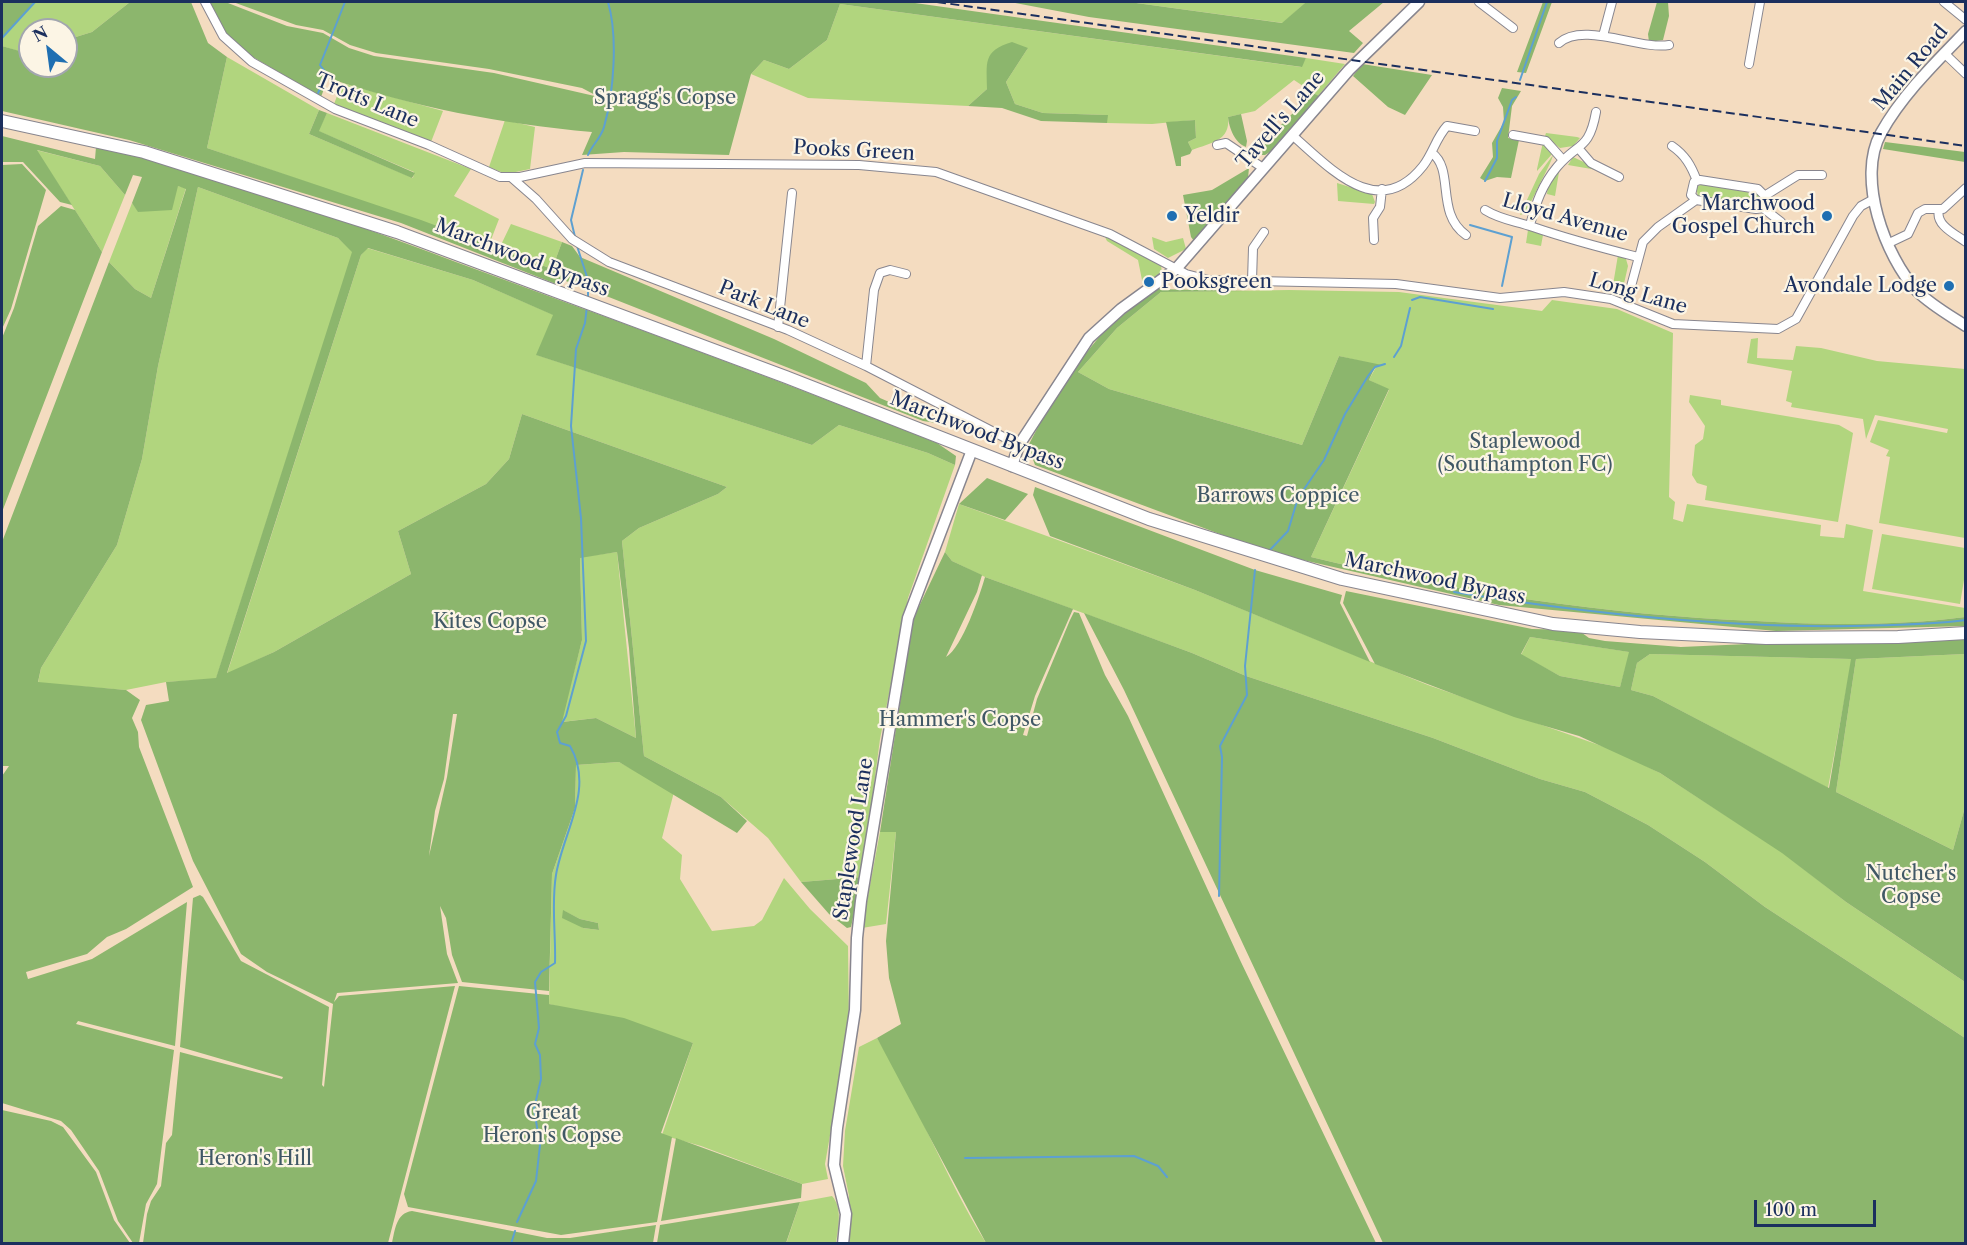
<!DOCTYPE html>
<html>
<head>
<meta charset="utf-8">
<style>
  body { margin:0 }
  #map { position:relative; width:1967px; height:1245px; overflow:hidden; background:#f4dcc0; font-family:"Libre Caslon Text",serif }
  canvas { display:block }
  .frame { position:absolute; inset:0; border:3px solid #1b2f5e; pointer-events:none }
  .north { position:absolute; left:18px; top:18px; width:60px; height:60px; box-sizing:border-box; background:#fcf5e5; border:2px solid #a2a6af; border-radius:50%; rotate:331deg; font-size:16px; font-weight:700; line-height:24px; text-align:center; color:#1b2f5e }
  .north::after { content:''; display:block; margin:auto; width:21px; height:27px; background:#1f6fb2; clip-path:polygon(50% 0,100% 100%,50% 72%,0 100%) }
  .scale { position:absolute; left:1754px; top:1200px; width:122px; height:27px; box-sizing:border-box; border:3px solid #1b2f5e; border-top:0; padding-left:8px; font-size:18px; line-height:21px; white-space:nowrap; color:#1b2f5e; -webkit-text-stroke:4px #fcf5e5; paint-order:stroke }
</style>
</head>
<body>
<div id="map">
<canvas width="1967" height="1245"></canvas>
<div class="frame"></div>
<div class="north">N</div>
<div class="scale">100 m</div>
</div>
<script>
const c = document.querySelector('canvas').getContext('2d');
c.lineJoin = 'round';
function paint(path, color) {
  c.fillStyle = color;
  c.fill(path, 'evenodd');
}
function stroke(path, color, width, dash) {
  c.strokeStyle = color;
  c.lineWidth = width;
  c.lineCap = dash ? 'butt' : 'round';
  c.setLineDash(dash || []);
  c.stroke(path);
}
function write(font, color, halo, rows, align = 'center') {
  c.font = font + ' "Libre Caslon Text",serif';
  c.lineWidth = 4.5;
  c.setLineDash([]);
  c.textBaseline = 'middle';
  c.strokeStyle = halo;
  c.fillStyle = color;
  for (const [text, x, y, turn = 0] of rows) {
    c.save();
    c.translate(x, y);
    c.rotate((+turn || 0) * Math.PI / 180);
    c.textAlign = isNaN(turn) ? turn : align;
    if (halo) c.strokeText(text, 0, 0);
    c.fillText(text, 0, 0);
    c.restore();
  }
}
paint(new Path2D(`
  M35 2H130L92 32 66 40V30H30L28 54 2 46V38Z
  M1129 2H1306L1283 23Z
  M840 4 1301 67 1306 58 1345 64 1318 96 1294 80 1255 111 1228 117C1231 141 1210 143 1192 150L1188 142 1196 138 1195 120 1152 124 1107 123V115L1043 113 1015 104 1006 82 1028 48 987 77V89L968 106 808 98 751 74 764 60 789 69 827 40Z
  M227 57 319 110 309 134 413 178 414 172 318 131 327 113 471 169 454 196 499 219 489 245 207 148Z
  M342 83 443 111 431 142 334 104Z
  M505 120 535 127 530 169 506 174 489 167Z
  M1546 133 1577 137 1580 138 1573 146 1560 148 1545 136Z
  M1543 142 1553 153 1537 171V169Z
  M36 150 100 166 125 195 102 252Z
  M1553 155C1553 160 1530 202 1526 213L1520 215 1539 174Z
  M1573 157 1603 171 1568 165Z
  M1559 172 1555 196 1547 194 1548 185Z
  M1337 183 1372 194 1375 202 1374 204 1338 201Z
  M1703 184 1757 194 1762 200 1755 205 1698 196 1696 187Z
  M178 186 186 188 151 298 135 289 109 262 132 203 139 212Z
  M198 187 338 238 353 252 216 679 166 682 126 690 38 683 41 668 117 545 142 459 158 366Z
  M511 224 562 242 552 269 499 249Z
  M1528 230 1543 235 1541 246 1526 243Z
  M1104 235 1161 265 1162 273 1143 285 1138 260 1107 241Z
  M1152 237 1166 242 1183 238 1186 249 1168 258 1154 249Z
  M367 248 473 280 554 315 537 355 812 445 839 425 928 453 955 465 908 598 880 739 862 877 801 882 768 838 721 797 644 756 622 541 639 528 718 494 727 487 522 414 509 459 486 484 398 531 411 574 274 652 227 674 361 255Z
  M1618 255 1626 259 1628 266 1623 288 1618 292 1612 291Z
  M1289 290 1399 292 1542 311 1552 300 1617 309 1673 333 1669 497 1675 502 1673 519 1683 522 1687 504 1821 525 1820 536 1844 538 1846 524 1873 530 1863 591 1965 608V617C1896 626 1826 625 1756 621 1606 615 1457 592 1311 557L1389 390 1369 380 1377 365 1339 356 1302 445 1109 389 1078 372 1117 328 1161 292Z
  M1758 338 1757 358 1793 360 1796 346 1821 348 1877 361 1965 369V538L1879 523 1890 457 1886 456 1889 450 1870 442 1878 420 1947 433 1948 429 1875 415 1866 439 1863 419 1791 407 1792 403 1786 401 1792 371 1747 363 1751 339Z
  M1690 395 1721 400V405L1839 425 1853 433 1838 522 1705 500 1707 486 1697 483 1692 475 1695 445 1703 439 1705 426 1689 402Z
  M959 504 1195 590 1428 685 1616 751 1660 773 1782 852 1846 902 1965 982V1038L1765 907 1705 862 1648 825 1585 792 1540 779 1433 738 1246 676 1192 653 985 577 952 561 945 552Z
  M1882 534 1965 548V574L1960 604 1872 589Z
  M617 552 636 738 596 718 561 722 582 640 580 557Z
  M1530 637 1630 652 1620 687 1560 676 1521 655Z
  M1650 654 1852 659 1828 788 1653 696 1631 690 1637 663Z
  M1965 654V807L1953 850 1836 792 1856 659Z
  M619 762 674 792 662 838 682 855 680 879 712 931 754 926 762 920 784 878 810 909 848 946 849 1027 825 1164 828 1179 802 1184 701 1146 662 1135 693 1043 549 1004 552 874 575 808 576 765ZM564 911 580 919 598 923 599 930 583 928Z
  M880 832H896L886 924 862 928Z
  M877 1038C918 1104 945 1177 986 1243L850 1244 849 1196 843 1166 845 1131 859 1047Z
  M832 1196C843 1208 838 1229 836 1243L786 1244 800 1202Z`), '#b1d57e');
paint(new Path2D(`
  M2 2H35L2 38Z
  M130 2H191L208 43 227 57 207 148 421 220 552 269 562 242 572 246 580 257 774 339 866 383 880 398 937 423 923 421 591 290 563 280 561 286 401 223 129 140 2 111V46L30 54V66H66V40L92 32Z
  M209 2 228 3 287 26 323 33 349 48 374 56 494 73 599 97 582 88 489 69 376 53 350 45 323 30 296 25 233 2H908L1306 58 1302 67 840 4 827 40 789 69 764 60 751 74 729 155 624 152 582 155 592 132C502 124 413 107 328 78L321 97 241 50 223 31Z
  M1010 2H1129L1282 23 1306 2H1384L1349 31 1363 43 1354 53 1089 17Z
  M1543 2H1552L1526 73 1517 72Z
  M1657 2H1668L1669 16 1663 40 1649 42 1648 34Z
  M1012 42 1028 48 1006 82 1015 104 1043 113 1108 115 1107 123 1041 121 1002 108 968 106 987 89C987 63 982 51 1012 42Z
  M1362 64 1432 75 1405 115 1388 107 1353 76Z
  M1502 88 1521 91 1512 106 1508 138 1519 140 1511 178 1497 177 1485 181 1480 178 1493 157 1492 143 1504 122 1503 107 1498 98Z
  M1313 93 1321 97 1273 150 1265 155H1258L1255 151Z
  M319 110 327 113 319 131 415 173 412 178 309 134Z
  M1241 114 1247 141 1246 147C1235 143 1229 128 1228 117Z
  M1195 120 1196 138 1188 142 1192 150 1190 154 1181 157V166H1176L1166 122Z
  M2 136 95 159 96 147C236 177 371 231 505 280 650 333 794 386 937 443L956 456 955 465 928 453 839 425 812 445 536 355 553 315 473 280 368 248 361 255 227 673 274 652 411 574 398 531 486 484 509 459 522 414 727 487 718 494 639 528 622 541 644 756 721 797 747 821 737 833 619 762 576 765 575 808 552 874 549 991 462 982 452 955 446 918 440 906 447 954 458 983 337 993 334 1002 339 996 455 986 388 1243H143L147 1214 151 1201 161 1186 166 1143 172 1135 180 1052 282 1079 283 1077 180 1047 193 898 200 895 203 897 241 961 329 1007 322 1085 324 1087 333 1004 267 972 241 954 193 861 141 720 146 705 169 701 166 682 216 678 352 252 338 238 198 187 158 366 142 459 117 545 41 668 38 682 126 690 140 700 132 718 138 732 139 747 193 887 126 929 107 937 87 954 26 972 28 979 92 959 187 902 175 1046 78 1021 76 1024 174 1050 157 1184 146 1204 139 1243H133L118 1221 99 1171 71 1130 61 1121 2 1103V776L9 766H2V542L109 262 135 289 151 298 186 189 178 186 172 210 138 212 132 203 142 177 133 175 125 195 100 166 37 150 72 205 60 202 23 162H2ZM617 552 629 648 636 738 596 718 562 722 582 640 580 558ZM453 714H457L447 777 429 856 435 811 444 779Z
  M1885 142 1965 152V162L1883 149Z
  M22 164 46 190 11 309 2 329V165Z
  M1249 168 1248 178 1194 241 1191 237 1183 195 1212 190Z
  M61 206 75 210 102 252 2 512V338L14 308 38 226Z
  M1154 289 1250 291 1161 292 1117 328 1078 372 1109 389 1302 445 1339 356 1382 365 1375 367 1369 380 1389 389 1311 557C1457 592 1606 615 1756 621 1826 625 1896 626 1965 617V626L1776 631 1499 605 1268 552 1035 465 1028 446 1060 385 1104 331Z
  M987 478 1028 494 1005 520 959 504Z
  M1035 487 1255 570 1342 595 1340 603 1370 662 1195 590 1050 536 1033 495Z
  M945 552 952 561 982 575 977 592 946 657C962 648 980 595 985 577L1073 609 1035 696 1023 735 1027 736 1037 699 1070 620 1074 612 1079 613 1105 675 1128 716 1240 960 1376 1243H986L877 1038 901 1024 889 978 886 941 896 832H880L913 619Z
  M1346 591 1532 629 1578 630 1589 638 1605 641 1681 647 1748 644 1965 638V654L1856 659 1836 792 1953 850 1965 807V982L1846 902 1782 853 1660 773 1579 736 1514 717 1375 664 1343 603ZM1530 637 1629 652 1620 687 1560 676 1521 654ZM1650 654 1851 659 1829 788 1653 696 1631 690 1637 663Z
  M1084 613 1192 653 1246 676 1433 738 1540 779 1585 792 1648 825 1705 862 1765 907 1965 1038V1243H1383L1124 690Z
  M862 877 851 927 847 928 829 914 801 882Z
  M563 910 580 919 598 923 599 930 583 928 562 918Z
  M459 986 549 995V1004L624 1018 693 1043 661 1133 672 1137 657 1222 561 1235 408 1207 404 1194Z
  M2 1110 51 1121 63 1127 96 1172 114 1220 130 1243H2Z
  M676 1138 802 1184 801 1198 661 1221Z
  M800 1202 786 1243H657L660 1225Z
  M412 1211 547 1238H570L656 1225 653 1243H392C395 1230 396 1213 412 1211Z`), '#8cb66d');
stroke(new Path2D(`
  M2 38 35 2
  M1520 80 1547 2
  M318 93 327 74 320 65 345 2
  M588 155C592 145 601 138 604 127 614 92 618 36 608 2
  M1485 181 1497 158V141L1512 100 1516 97
  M1470 225 1512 237 1502 286
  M575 237 571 220 583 170
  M577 246 588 280V298
  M1412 300 1420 297 1493 309
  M1394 357 1401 346 1410 308
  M1268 552 1288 531 1298 498 1324 460 1345 414 1368 376 1375 367 1385 364
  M1454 592C1585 613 1719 628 1852 626 1890 625 1928 625 1966 620
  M1219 896 1222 757 1220 746 1247 695 1245 666 1255 570
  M965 1158 1134 1156 1158 1166 1167 1177
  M517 1222 536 1181 540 1145 534 1109 541 1079 540 1055 535 1044 539 1028 535 982 541 972 555 963C556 934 551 904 556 875 563 832 595 789 570 746L560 743 557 732 566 716 586 641 581 518 571 426 576 349 585 323 587 306
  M511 1244 515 1231`), '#5da0d1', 2);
const street = new Path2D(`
  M205 2 223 36 252 62 335 109 429 145 500 177H520L585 163 859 165 936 172 1110 234 1186 274 1209 280 1396 284 1500 298 1564 292 1611 299 1673 324 1778 329 1796 319 1853 216 1861 206 1874 199
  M1479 2 1513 28
  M1944 2 1966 20
  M1603 36 1612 2
  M1559 43C1583 21 1639 50 1669 45
  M1944 53 1966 74
  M1749 64 1760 2
  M1292 135C1329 167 1378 223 1423 166 1433 153 1436 138 1447 126L1475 131
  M1513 135 1546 141 1563 160
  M1217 145 1226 143 1263 168
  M1672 146C1685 155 1691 165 1697 181
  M1579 149 1591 163 1619 177
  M1432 153C1455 170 1435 213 1466 235
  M512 178 536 199 572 239 609 262 788 330 866 366 1019 445
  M1766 195 1798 175H1822
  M1763 208 1781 222
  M1485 210C1501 220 1516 221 1533 227 1568 239 1602 248 1638 257
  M1939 210C1935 225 1955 234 1966 242
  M1530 225C1536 203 1542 185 1557 167 1578 142 1589 151 1596 112
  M1374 240 1373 218 1380 207 1382 189
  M1889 243 1908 234 1918 213 1925 209H1943L1966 188
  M1252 281 1253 248 1264 232
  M1626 305 1643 242 1658 227 1696 200 1756 209 1763 208 1767 198 1758 189 1700 180 1694 182 1691 195 1696 200
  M778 327 792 193
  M866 366 874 290 880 273 890 270 906 274`);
const secondary = new Path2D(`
  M1966 31C1936 62 1902 95 1881 133 1856 178 1885 256 1917 291 1931 305 1949 315 1966 326
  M1012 466 1019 445 1089 338 1121 309 1176 269 1349 70 1419 2
  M843 1244 846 1214 834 1165 837 1128 855 1010 857 938 861 901 908 618 972 450`);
const primary = new Path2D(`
  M2 121 144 152 397 232 786 377 1149 519 1342 579 1553 624 1640 632 1766 638 1898 637 1966 633`);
stroke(street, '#88868f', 10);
stroke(secondary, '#88868f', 13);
stroke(primary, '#88868f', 14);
stroke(street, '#fff', 8);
stroke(secondary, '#fff', 10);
stroke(primary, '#fff', 12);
stroke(new Path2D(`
  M937 2 1966 146`), '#1b2f5e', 2, [9, 4.5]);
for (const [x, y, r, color] of [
  [1172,216,6,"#1f6fb2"],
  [1827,216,6,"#1f6fb2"],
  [1149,282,6,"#1f6fb2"],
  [1949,286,6,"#1f6fb2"]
]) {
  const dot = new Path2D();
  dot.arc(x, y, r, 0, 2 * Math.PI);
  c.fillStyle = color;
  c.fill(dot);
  stroke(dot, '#fcf5e5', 2);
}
write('20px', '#1b2f5e', '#fcf5e5', [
  ["Main Road",1911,68,-50],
  ["Trotts Lane",367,101,23],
  ["Tavell's Lane",1281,120,-49],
  ["Pooks Green",854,151,3],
  ["Lloyd Avenue",1565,218,16],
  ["Marchwood Bypass",522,258,21],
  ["Long Lane",1638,294,16],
  ["Park Lane",764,305,22],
  ["Marchwood Bypass",977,431,21],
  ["Marchwood Bypass",1435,579,12],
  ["Staplewood Lane",854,839,-81]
]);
write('20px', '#405866', '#fcf5e5', [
  ["Spragg's Copse",665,98],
  ["Staplewood",1525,442],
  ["(Southampton FC)",1525,465],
  ["Barrows Coppice",1278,496],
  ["Kites Copse",490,622],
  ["Hammer's Copse",960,720],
  ["Nutcher's",1911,874],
  ["Copse",1911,897],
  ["Great",552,1113],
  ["Heron's Copse",552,1136],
  ["Heron's Hill",255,1159]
]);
write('20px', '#1b2f5e', '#fcf5e5', [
  ["Marchwood",1815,204],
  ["Gospel Church",1815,227],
  ["Yeldir",1184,216,"left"],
  ["Pooksgreen",1161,282,"left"],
  ["Avondale Lodge",1937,286]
], 'right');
</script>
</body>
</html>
